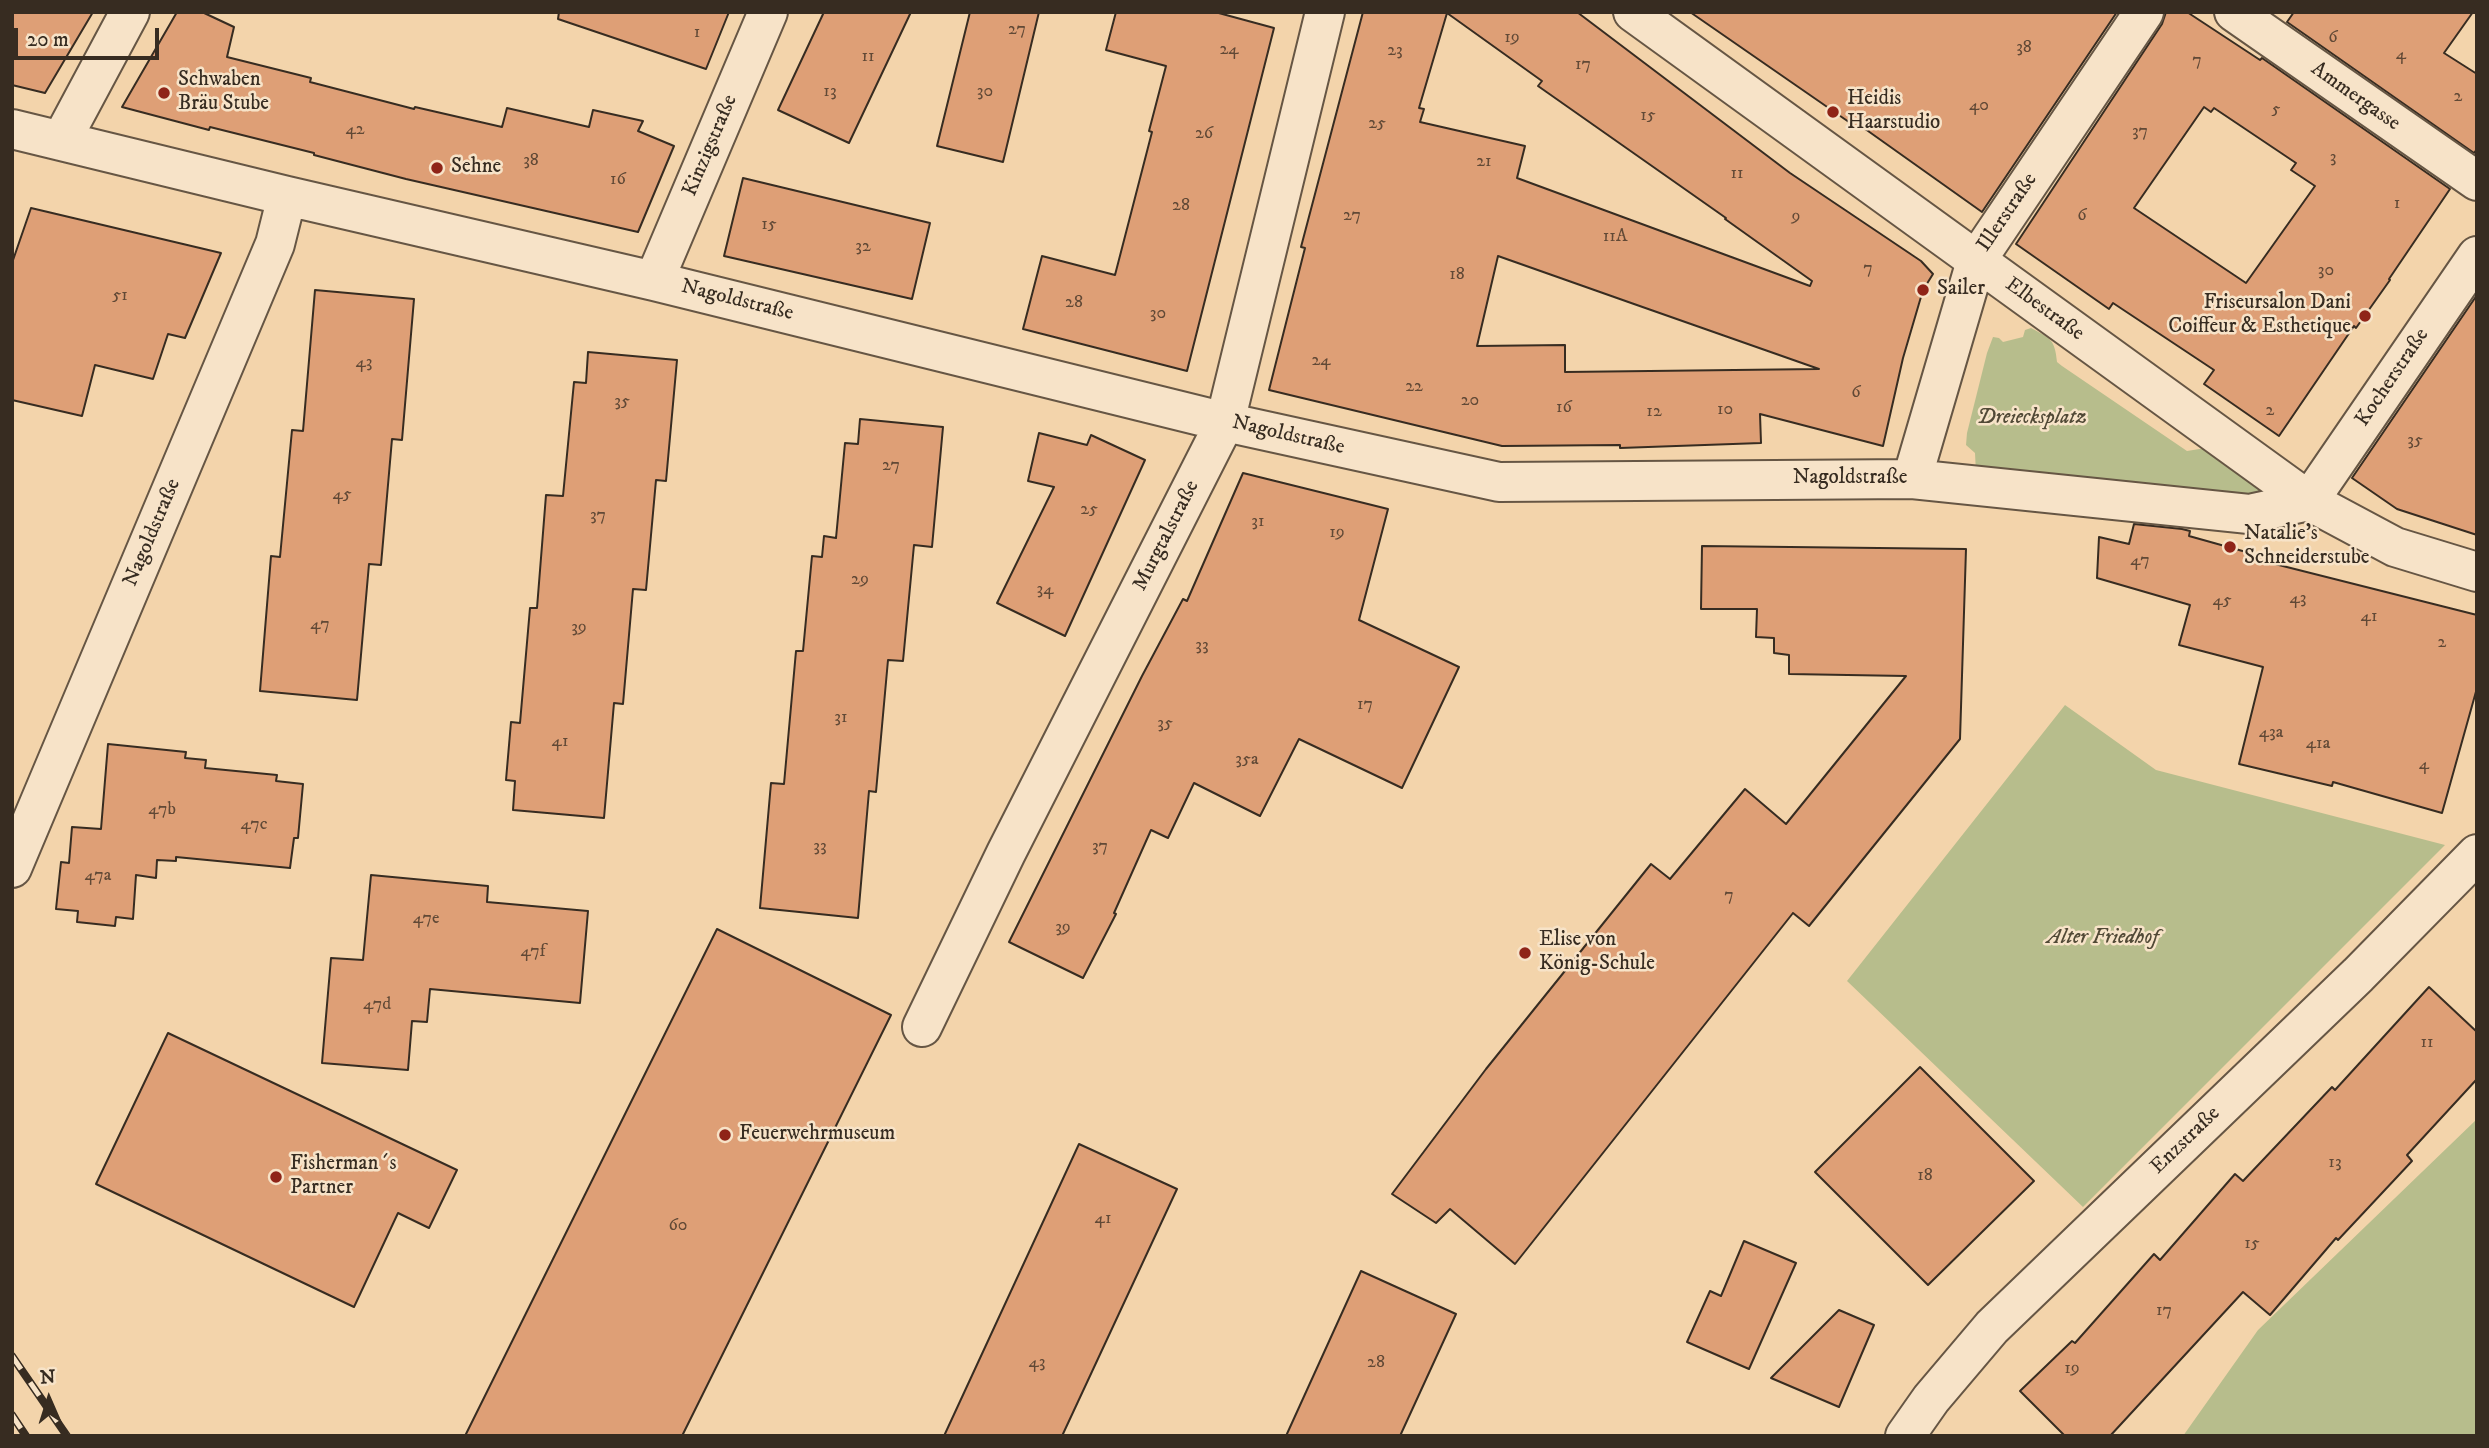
<!DOCTYPE html>
<html>
<head>
<meta charset="utf-8">
<style>
  body { margin:0 }
  #map { position:relative; width:2489px; height:1448px; overflow:hidden; background:#f3d4ab; font-family:"IM FELL DW Pica",serif }
  canvas { display:block }
  .frame { position:absolute; inset:0; border:14px solid #372c21; pointer-events:none }
  .north { position:absolute; left:14px; top:1364px; width:70px; height:70px; -webkit-text-stroke:5px #f7e3c8; paint-order:stroke; rotate:357deg; font-size:19px; font-weight:700; line-height:28px; text-align:center; color:#372c21 }
  .north::after { content:''; display:block; margin:auto; width:24px; height:32px; background:#372c21; clip-path:polygon(50% 0,100% 100%,50% 72%,0 100%) }
  .scale { position:absolute; left:14px; top:28px; width:145px; height:32px; box-sizing:border-box; border:4px solid #372c21; border-top:0; padding-left:9px; font-size:21px; line-height:24px; white-space:nowrap; color:#372c21; -webkit-text-stroke:5px #f7e3c8; paint-order:stroke }
</style>
</head>
<body>
<div id="map">
<canvas width="2489" height="1448"></canvas>
<div class="frame"></div>
<div class="north">N</div>
<div class="scale">20 m</div>
</div>
<script>
const c = document.querySelector('canvas').getContext('2d');
c.lineJoin = 'round';
function paint(path, color) {
  c.fillStyle = color;
  c.fill(path, 'evenodd');
}
function stroke(path, color, width, dash) {
  c.strokeStyle = color;
  c.lineWidth = width;
  c.lineCap = dash ? 'butt' : 'round';
  c.setLineDash(dash || []);
  c.stroke(path);
}
function write(font, color, halo, rows, align = 'center') {
  c.font = font + ' "IM FELL DW Pica",serif';
  c.lineWidth = 5;
  c.setLineDash([]);
  c.textBaseline = 'middle';
  c.strokeStyle = halo;
  c.fillStyle = color;
  for (const [text, x, y, turn = 0] of rows) {
    c.save();
    c.translate(x, y);
    c.rotate((+turn || 0) * Math.PI / 180);
    c.textAlign = isNaN(turn) ? turn : align;
    if (halo) c.strokeText(text, 0, 0);
    c.fillText(text, 0, 0);
    c.restore();
  }
}
paint(new Path2D(`
  M2031 328C2050 338 2055 339 2057 362L2062 366 2187 451 2212 447 2262 489 2260 497 1976 473 1975 453 1966 445 1967 433 1987 353 1993 337 1999 338 2003 342 2023 337 2025 330Z
  M2065 705 2156 770 2445 845 2083 1207 1847 981Z
  M2477 1119V1436H2183L2258 1330Z`), '#b7bd8c');
const building = new Path2D(`
  M12 12H93L45 93 12 85Z
  M177 12H202L234 27 227 57 311 78 310 82 414 109 415 107 502 127 507 108 589 127 593 110 643 121 638 131 674 146 638 232 406 179 314 155V153L210 127 209 130 122 107Z
  M559 12H729L706 69 558 19Z
  M824 12H911L849 143 778 110Z
  M970 12H1039L1003 162 937 146Z
  M1116 12H1215L1274 28 1187 371 1023 329 1042 256 1115 275 1152 132 1149 131 1166 66 1106 50Z
  M1363 12H1577L1790 173 1921 261 1933 274 1923 290 1903 358 1883 446 1760 414 1761 443 1620 448V445L1502 446 1269 390 1305 248 1301 247ZM1447 13 1542 81 1538 86 1726 218 1725 219 1812 281 1810 286 1517 178 1525 146 1420 122 1424 109 1419 108ZM1498 256 1634 304 1819 369 1565 372V345L1477 346Z
  M1690 12H2117L1982 212 1861 126 1859 129Z
  M2166 12H2187L2260 60 2262 58 2450 189 2389 279 2390 280 2356 328 2354 326 2279 436 2204 384 2214 370 2113 303 2109 309 2016 244 2162 24ZM2204 107 2211 112 2214 108 2296 163 2291 170 2315 186 2246 283 2134 208Z
  M2294 12H2473L2444 53 2477 74V149L2474 153 2287 22Z
  M743 178 930 223 912 299 724 256Z
  M31 208 221 253 185 338 168 334 153 379 95 365 82 416 12 400V263Z
  M315 290 414 299 402 440 392 439 381 565 369 564 357 700 260 691 271 556 280 557 292 430 303 431Z
  M2477 295V535L2397 509 2352 478Z
  M588 352 677 360 666 481 656 480 646 590 633 589 623 704 614 703 604 818 513 810 515 781 506 780 511 722 520 723 530 608H537L546 495 563 496 574 382 586 383Z
  M860 419 943 427 932 547 914 545 903 661 888 660 876 792 869 791 858 918 760 908 771 783 784 784 796 651H803L812 556 822 557 824 536 836 538 845 443 858 444Z
  M1039 433 1087 445 1091 435 1145 460 1065 636 997 603 1054 487 1028 481Z
  M1243 473 1388 509 1359 620 1459 667 1402 788 1299 739 1260 816 1194 783 1168 838 1151 830 1114 913 1116 914 1083 978 1009 942 1142 676 1183 599 1187 601Z
  M2134 524 2182 529 2190 531 2189 536 2264 557 2263 561 2477 615V688L2442 813 2333 782 2332 786 2239 764 2263 667 2179 645 2190 605 2097 578 2099 537 2129 544Z
  M1702 546 1966 549 1960 739 1809 926 1793 913 1515 1264 1450 1209 1436 1223 1392 1194 1486 1069 1651 864 1670 879 1745 789 1786 824 1906 676 1789 674V655L1774 653V638L1756 637 1757 609H1701Z
  M108 744 186 752 185 758 206 760 205 768 277 775 276 781 303 784 298 838H294L290 868 176 857V861L157 860 156 878 136 875 133 919 116 917 115 926 77 922 78 911 56 909 61 862 69 863 72 827 101 829Z
  M371 875 488 886 487 902 588 911 580 1003 430 989 427 1022 412 1021 408 1070 322 1063 331 958 363 960Z
  M717 929 891 1015 682 1436H465Z
  M2429 987 2477 1032V1079L2407 1155 2412 1161 2338 1240 2336 1238 2270 1315 2243 1292 2110 1436H2065L2020 1391 2072 1341 2075 1343 2154 1254 2160 1260 2235 1174 2243 1181 2332 1087 2335 1090Z
  M168 1033 457 1170 429 1228 398 1213 354 1307 96 1184Z
  M1920 1067 2034 1181 1928 1285 1815 1172Z
  M1079 1144 1177 1189 1062 1436H944Z
  M1744 1241 1796 1263 1749 1369 1687 1342 1710 1291 1721 1296Z
  M1361 1271 1456 1314 1400 1436H1286Z
  M1839 1310 1874 1325 1839 1407 1771 1378Z`);
paint(building, '#de9f76');
stroke(building, '#372c21', 2);
const minor = new Path2D(`
  M1633 12 2309 501 2395 547 2477 572
  M2234 12 2477 181
  M12 129 287 196 654 281 1225 422 1499 482 1912 479 2249 514 2309 501
  M61 141 130 12
  M654 281 768 12
  M1912 479 1976 261 2144 12
  M2309 501 2477 256
  M12 868 275 244 287 196
  M922 1027 1006 853 1225 422 1325 12
  M1905 1436 1931 1399 1992 1327 2358 975 2477 854`);
stroke(minor, '#665644', 42);
stroke(minor, '#f7e3c8', 38);
const rail = new Path2D(`
  M12 1356 67 1436
  M12 1415 26 1436`);
stroke(rail, '#372c21', 8);
stroke(rail, '#f7e3c8', 5, [16]);
for (const [x, y, r, color] of [
  [164,93,7,"#8f2418"],
  [1833,112,7,"#8f2418"],
  [437,168,7,"#8f2418"],
  [1923,290,7,"#8f2418"],
  [2365,316,7,"#8f2418"],
  [2230,547,7,"#8f2418"],
  [1525,953,7,"#8f2418"],
  [725,1135,7,"#8f2418"],
  [276,1177,7,"#8f2418"]
]) {
  const dot = new Path2D();
  dot.arc(x, y, r, 0, 2 * Math.PI);
  c.fillStyle = color;
  c.fill(dot);
  stroke(dot, '#f7e3c8', 2.5);
}
write('18px', '#614936', null, [
  ["27",1017,30],
  ["1",697,33],
  ["19",1512,38],
  ["6",2333,38],
  ["38",2024,48],
  ["24",1229,50],
  ["23",1395,51],
  ["4",2401,55],
  ["11",868,57],
  ["7",2197,61],
  ["17",1583,65],
  ["13",830,92],
  ["30",985,92],
  ["2",2458,97],
  ["40",1979,106],
  ["5",2276,110],
  ["15",1648,116],
  ["25",1377,124],
  ["42",355,130],
  ["37",2140,132],
  ["26",1204,134],
  ["3",2333,158],
  ["38",531,161],
  ["21",1484,162],
  ["11",1737,174],
  ["16",618,180],
  ["1",2397,204],
  ["28",1181,206],
  ["27",1352,216],
  ["6",2082,216],
  ["9",1796,217],
  ["15",769,225],
  ["11A",1615,237],
  ["32",863,247],
  ["7",1868,269],
  ["30",2326,271],
  ["18",1457,275],
  ["51",120,296],
  ["28",1074,303],
  ["30",1158,314],
  ["24",1321,361],
  ["43",364,363],
  ["22",1414,387],
  ["6",1856,393],
  ["20",1470,401],
  ["35",622,402],
  ["16",1564,408],
  ["10",1725,410],
  ["2",2270,411],
  ["12",1654,412],
  ["35",2415,441],
  ["27",891,466],
  ["45",342,495],
  ["25",1089,510],
  ["37",598,516],
  ["31",1258,522],
  ["19",1337,533],
  ["47",2140,561],
  ["29",860,580],
  ["34",1045,590],
  ["43",2298,599],
  ["45",2222,601],
  ["41",2369,617],
  ["47",320,625],
  ["39",579,628],
  ["2",2442,643],
  ["33",1202,646],
  ["17",1365,705],
  ["31",841,718],
  ["35",1165,724],
  ["43a",2271,733],
  ["41",560,742],
  ["41a",2318,744],
  ["35a",1247,760],
  ["4",2424,765],
  ["47b",162,810],
  ["47c",254,825],
  ["33",820,847],
  ["37",1100,847],
  ["47a",98,876],
  ["7",1729,896],
  ["47e",426,919],
  ["39",1063,928],
  ["47f",533,952],
  ["47d",377,1005],
  ["11",2427,1043],
  ["13",2335,1163],
  ["18",1925,1176],
  ["41",1103,1219],
  ["60",678,1226],
  ["15",2252,1244],
  ["17",2164,1311],
  ["43",1037,1363],
  ["28",1376,1363],
  ["19",2072,1369]
]);
write('21px', '#372c21', '#f7e3c8', [
  ["Schwaben",178,81],
  ["Bräu Stube",178,105],
  ["Heidis",1847,100],
  ["Haarstudio",1847,124],
  ["Sehne",451,168],
  ["Sailer",1937,290],
  ["Friseursalon Dani",2351,304,"right"],
  ["Coiffeur & Esthetique",2351,328,"right"],
  ["Natalie's",2244,535],
  ["Schneiderstube",2244,559],
  ["Elise von",1539,941],
  ["König-Schule",1539,965],
  ["Feuerwehrmuseum",739,1135],
  ["Fisherman´s",290,1165],
  ["Partner",290,1189]
], 'left');
write('21px', '#372c21', '#f7e3c8', [
  ["Ammergasse",2355,97,35],
  ["Kinzigstraße",711,146,-67],
  ["Illerstraße",2008,213,-56],
  ["Nagoldstraße",737,301,14],
  ["Elbestraße",2044,310,36],
  ["Kocherstraße",2393,378,-56],
  ["Nagoldstraße",1288,436,13],
  ["Nagoldstraße",1850,479],
  ["Nagoldstraße",153,533,-67],
  ["Murgtalstraße",1167,536,-63],
  ["Enzstraße",2186,1141,-44]
]);
write('italic 21px', '#514936', '#f7e3c8', [
  ["Dreiecksplatz",2032,419],
  ["Alter Friedhof",2103,939]
]);
</script>
</body>
</html>
